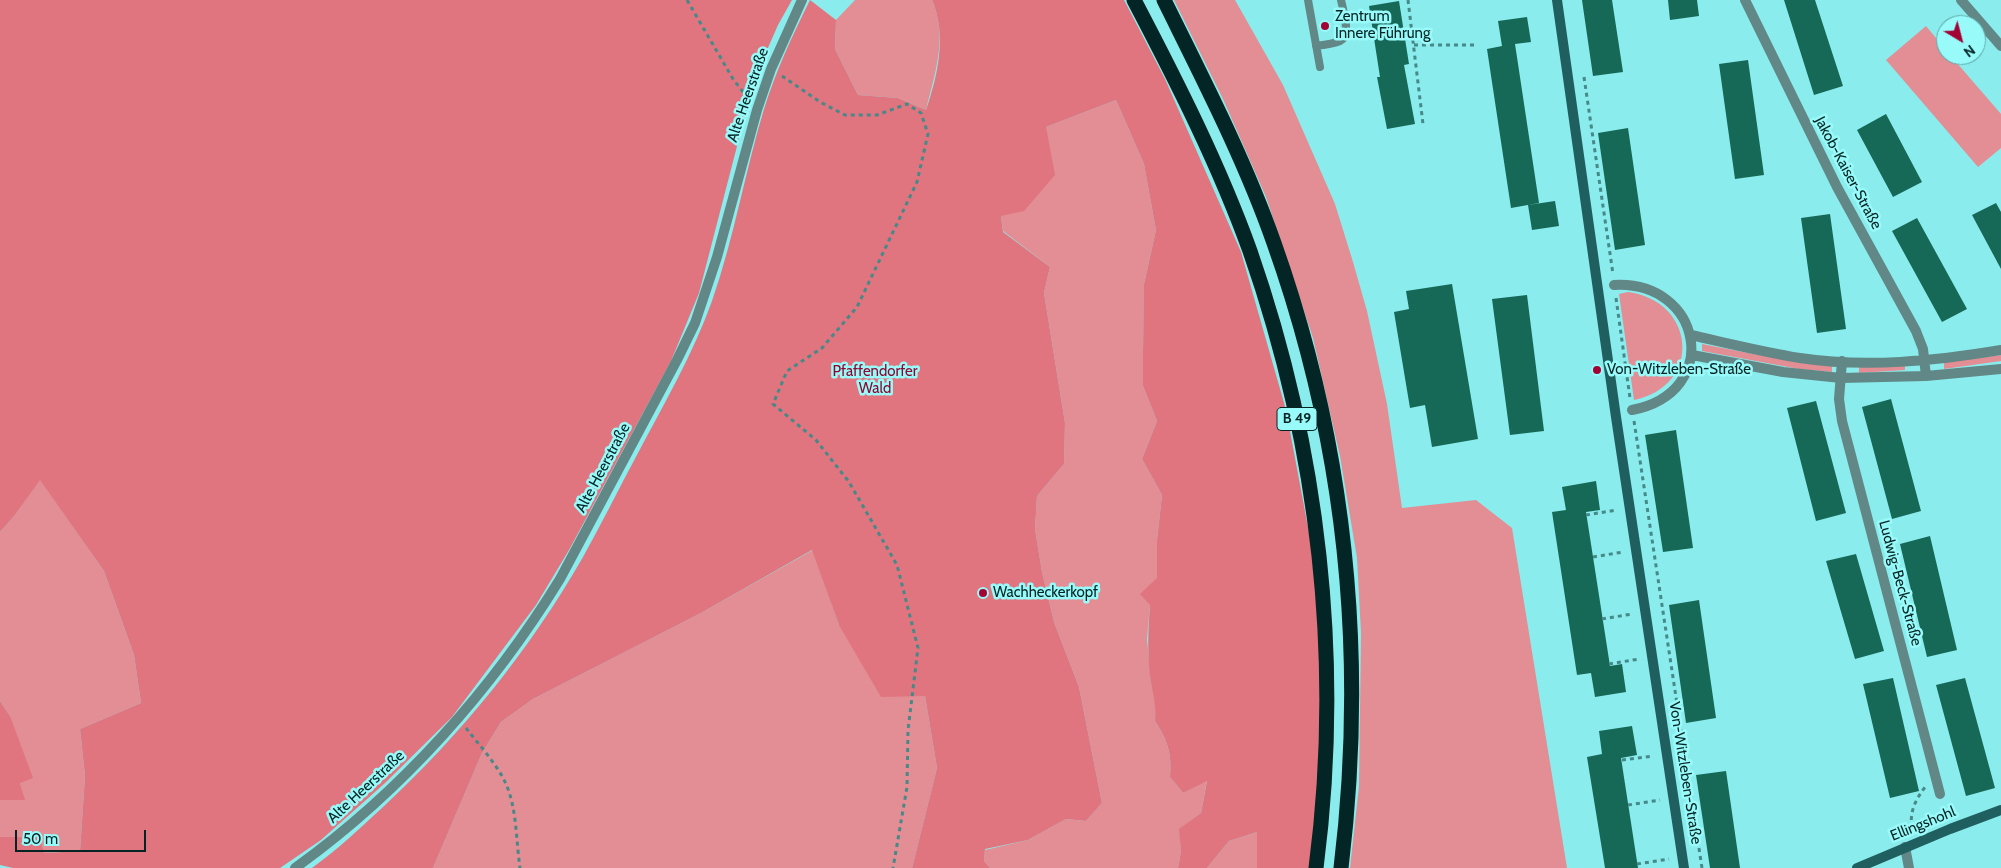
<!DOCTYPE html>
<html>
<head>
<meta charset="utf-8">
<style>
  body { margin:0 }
  #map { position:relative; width:2001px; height:868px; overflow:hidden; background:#8aecec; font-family:Cabin,sans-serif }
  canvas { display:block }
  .north { position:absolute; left:1936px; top:15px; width:50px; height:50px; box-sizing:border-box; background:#98faf9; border:1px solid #5da4a4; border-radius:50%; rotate:143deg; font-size:14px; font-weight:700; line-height:20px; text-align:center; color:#042424 }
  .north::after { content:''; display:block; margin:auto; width:18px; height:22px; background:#a20334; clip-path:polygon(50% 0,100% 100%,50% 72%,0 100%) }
  .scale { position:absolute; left:15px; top:830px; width:131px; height:22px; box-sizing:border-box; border:2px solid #042424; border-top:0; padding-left:6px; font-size:15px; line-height:18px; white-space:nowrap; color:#042424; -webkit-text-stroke:4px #98faf9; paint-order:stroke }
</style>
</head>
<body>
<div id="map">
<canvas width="2001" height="868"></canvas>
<div class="north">N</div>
<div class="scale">50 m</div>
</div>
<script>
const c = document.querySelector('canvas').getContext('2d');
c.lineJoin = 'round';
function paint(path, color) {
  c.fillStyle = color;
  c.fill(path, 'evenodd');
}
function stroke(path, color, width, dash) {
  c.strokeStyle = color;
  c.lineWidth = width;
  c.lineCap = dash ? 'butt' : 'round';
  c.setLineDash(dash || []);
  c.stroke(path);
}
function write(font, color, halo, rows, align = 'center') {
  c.font = font + ' Cabin,sans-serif';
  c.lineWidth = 5;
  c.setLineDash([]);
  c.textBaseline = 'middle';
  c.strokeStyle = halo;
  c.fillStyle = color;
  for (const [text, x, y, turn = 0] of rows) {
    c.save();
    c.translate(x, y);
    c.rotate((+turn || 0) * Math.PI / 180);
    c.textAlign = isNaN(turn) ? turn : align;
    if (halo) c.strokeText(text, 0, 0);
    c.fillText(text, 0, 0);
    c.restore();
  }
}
paint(new Path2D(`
  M855 0H932C948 37 935 73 926 110L898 98 858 95 835 49 836 20Z
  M1174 0H1235L1283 85 1335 204 1353 262 1367 311 1387 404 1402 508 1476 500 1512 528 1567 868H1350L1359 786 1361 633 1357 558 1340 456 1313 338 1266 197 1223 99Z
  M1926 26 1946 50V55H1950L2001 114V148L1978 167 1886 60Z
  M1116 100 1144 164 1156 230 1144 284 1143 386 1157 421 1142 459 1162 495 1157 540V578L1150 605 1147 639 1151 683 1156 704 1155 721C1168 741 1172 754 1170 777L1183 793 1207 780 1201 813 1180 829 1181 851 1178 868H990L984 861 985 850 1028 840 1066 819 1086 821 1102 803 1079 687 1054 622 1042 572 1035 529 1037 496 1064 464 1065 423 1044 293 1050 267 1003 231 1001 216 1046 127Z
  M1628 292C1696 301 1703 386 1634 400L1619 294Z
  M1702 344 1764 356 1832 365V372L1799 369 1702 351Z
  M2001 355V361L1944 369V362Z
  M1905 365V370L1859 373V366Z
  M40 479 104 571 134 655 141 703 80 729 85 776 80 851 44 853 40 837H0V800L24 799 20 783 10 716 0 701V532L15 515Z
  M813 550 839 625 925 696 937 768 912 868H433L482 753 501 722 533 699 701 613Z
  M1257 832V868H1207L1229 841Z`), '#e28e94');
paint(new Path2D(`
  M0 0H792L778 25 767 50 743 123 699 293 671 361 569 550 536 605 452 717 385 783 321 840 280 868H13L0 865V837H40L44 853 80 851 85 776 80 729 141 703 134 655 104 571 40 480 15 515 0 532Z
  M810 0 836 20 835 49 858 95 898 98 926 110C938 75 947 35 932 0H1124L1165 79 1241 252 1286 410 1316 570 1323 699 1312 868H1257V832L1229 841 1207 868H1178L1181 851 1179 829 1201 813 1207 781 1183 793 1170 777C1172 754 1168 741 1155 721 1156 704 1154 699 1151 683 1147 657 1148 631 1150 605L1140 594 1157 578V540L1162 495 1142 459 1157 421 1143 386V353L1144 284 1156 230 1144 164 1116 100 1046 127 1055 175 1024 211 1001 216 1003 232 1050 267 1044 293 1065 423 1064 464 1037 496 1035 529 1042 572 1054 622 1079 687 1102 803 1086 821 1066 819 1028 840 985 849 984 861 990 868H912L937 768 925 696 881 697 839 625 812 550 701 613 533 699 501 722 482 753 433 868H312C337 850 359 829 382 808 460 736 530 650 583 557 602 523 619 488 638 453 664 404 693 354 712 301 734 238 745 172 764 109 776 71 792 36 810 0Z
  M0 701 10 716 33 778 20 783 25 800H0Z`), '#e0757f');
paint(new Path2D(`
  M1582 0H1612L1623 72 1593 76Z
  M1668 0H1697L1699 16 1670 20Z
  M1784 0H1815L1843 86 1814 95Z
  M1399 1 1409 64 1404 65 1415 124 1387 129 1377 77H1380L1369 6Z
  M1527 17 1531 42 1515 44 1539 203 1511 208 1487 49 1502 46 1498 21Z
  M1748 60 1764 175 1735 179 1719 64Z
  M1886 114 1922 182 1893 197 1857 130Z
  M1628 128 1645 245 1615 250 1598 133Z
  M1555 201 1559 226 1532 230 1528 205Z
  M1996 203 2001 212V269L1972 215Z
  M1830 214 1846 329 1817 333 1801 218Z
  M1917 218 1967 309 1942 322 1892 231Z
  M1452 284 1478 439 1432 447 1425 405 1410 408 1394 312 1409 309 1406 291Z
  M1527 295 1544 431 1510 435 1492 299Z
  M1891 399 1921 511 1892 519 1862 407Z
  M1816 401 1846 513 1816 521 1787 408Z
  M1676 430 1693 548 1663 552 1645 435Z
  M1596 481 1600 510 1586 512 1610 666 1622 664 1626 692 1595 697 1591 673 1577 675 1552 512 1566 510 1562 487Z
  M1930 536 1957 650 1927 657 1900 544Z
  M1856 554 1884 651 1855 659 1826 561Z
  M1699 600 1716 718 1686 723 1669 605Z
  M1893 678 1919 791 1890 798 1863 684Z
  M1965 678 1995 788 1966 796 1936 685Z
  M1632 726 1637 755 1621 758 1638 868H1605L1587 757 1602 754 1599 731Z
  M1726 771 1740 868H1710L1696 775Z`), '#166857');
stroke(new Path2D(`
  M687 0 733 79 747 97
  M1408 0 1423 124
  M1414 45H1477
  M782 76 820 102 845 115H877L907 104 921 113 928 134 917 182 857 307 822 348 787 371 773 404 816 440 849 482 897 565 918 648 908 730 907 787 893 868
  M1584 77 1613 274
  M1616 298 1630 398
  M1634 421 1702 868
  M1586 515 1617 510
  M1593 557 1623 552
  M1602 619 1632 614
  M1609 664 1639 659
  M466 728C479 745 497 764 506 784 517 809 516 841 520 868
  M1622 760 1653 756
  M1628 805 1660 800
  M1912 828C1909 812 1916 799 1925 787
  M1637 864 1669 859`), '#478888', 3, [4, 4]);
stroke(new Path2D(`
  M1308 0 1320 67
  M1316 46C1324 45 1333 44 1340 41 1352 36 1343 10 1341 0`), '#618786', 8);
stroke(new Path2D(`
  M1745 0 1837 187 1916 331 1923 349 1926 376
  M1961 0 2001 46
  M1614 285C1702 280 1724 392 1632 410
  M1691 335C1727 343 1763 352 1800 358 1866 368 1935 361 2001 350
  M1692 355 1783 372 1841 378 1926 376 2001 369
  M1842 361 1839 399 1842 421 1940 794
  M1905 847 1909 868
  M295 868C401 792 492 690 560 579L677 360 695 323 717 257 757 110 771 69 802 0`), '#618786', 10);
stroke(new Path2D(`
  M1557 0 1616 417 1684 868
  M1857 868 1950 829 2001 810`), '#205f5f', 10);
stroke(new Path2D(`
  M1134 0C1177 82 1219 165 1250 251 1319 449 1343 660 1316 868
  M1164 0C1203 79 1245 160 1274 243 1346 446 1367 654 1341 868`), '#042525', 15);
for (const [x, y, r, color] of [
  [1325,26,5,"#a20334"],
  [1597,370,5,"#a20334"],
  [983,593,5,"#a20334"]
]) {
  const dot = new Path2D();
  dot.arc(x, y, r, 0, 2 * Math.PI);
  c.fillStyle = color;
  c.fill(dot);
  stroke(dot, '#98faf9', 2);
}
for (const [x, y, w] of [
  [1297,419,40]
]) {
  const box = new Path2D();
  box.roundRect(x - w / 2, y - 11.5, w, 23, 4);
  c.fillStyle = '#98faf9';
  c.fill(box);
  stroke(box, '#042424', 1);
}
write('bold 14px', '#042424', null, [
  ["B 49",1297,419]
]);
write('15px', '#042424', '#98faf9', [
  ["Zentrum",1335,17],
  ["Innere Führung",1335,34],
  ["Von-Witzleben-Straße",1607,370],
  ["Wachheckerkopf",993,593]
], 'left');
write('15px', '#042424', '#98faf9', [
  ["Alte Heerstraße",748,95,-71],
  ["Jakob-Kaiser-Straße",1848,173,62],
  ["Alte Heerstraße",603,468,-62],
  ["Ludwig-Beck-Straße",1900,583,75],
  ["Von-Witzleben-Straße",1685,773,81],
  ["Alte Heerstraße",366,787,-43],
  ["Ellingshohl",1923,824,-22]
]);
write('15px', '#90062e', '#98faf9', [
  ["Pfaffendorfer",875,372],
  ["Wald",875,389]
]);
</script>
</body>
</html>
